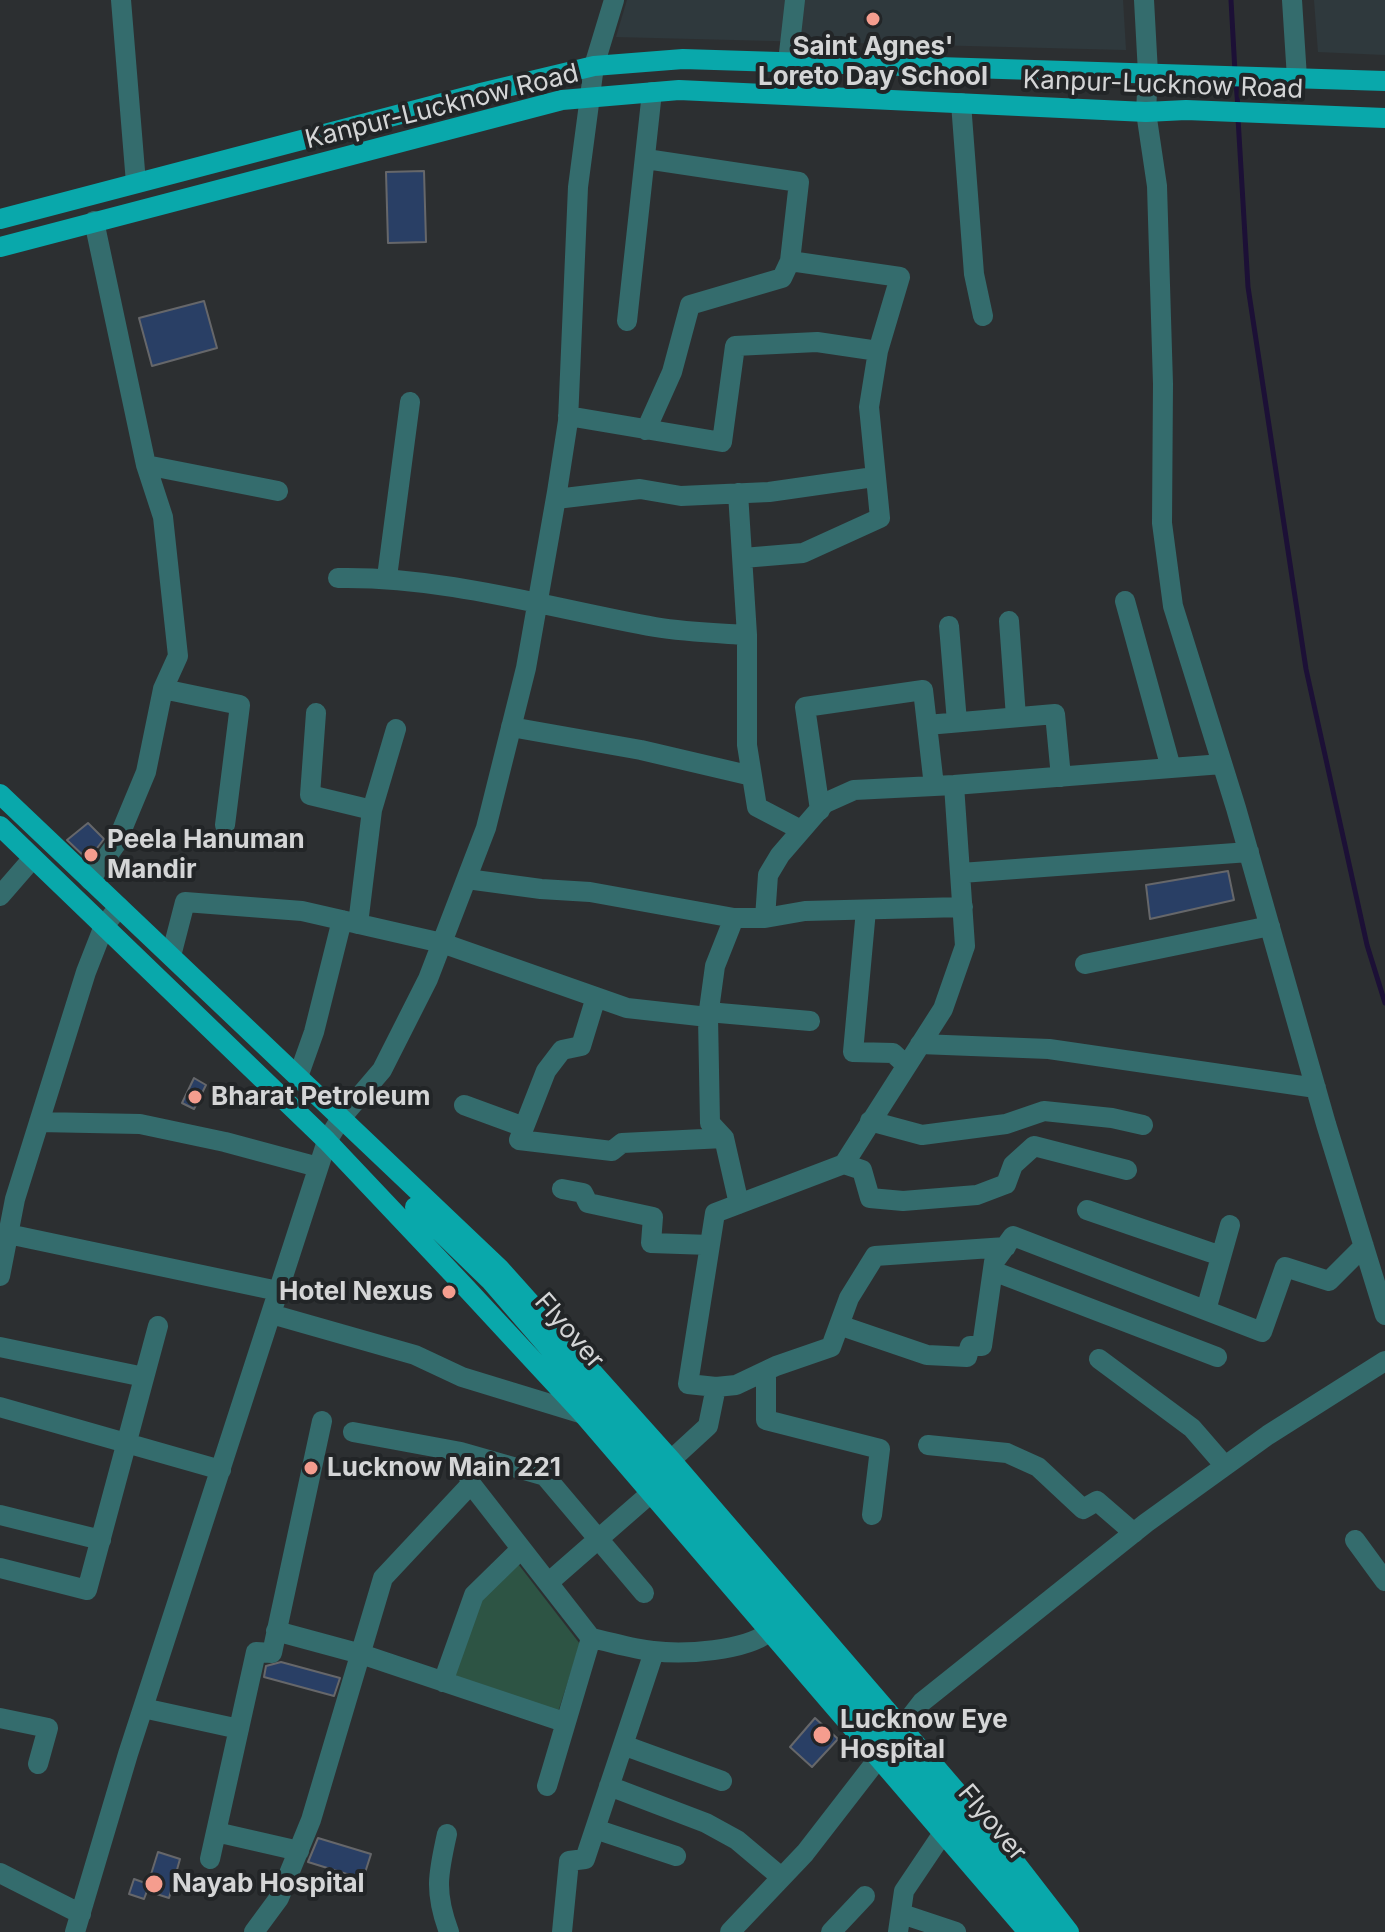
<!DOCTYPE html>
<html>
<head>
<meta charset="utf-8">
<style>
  body { margin:0 }
  canvas { display:block; background:#2c2f31 }
</style>
</head>
<body>
<canvas width="1385" height="1932"></canvas>
<script>
const c = document.querySelector('canvas').getContext('2d');
c.lineJoin = 'round';
function paint(path, color) {
  c.fillStyle = color;
  c.fill(path, 'evenodd');
}
function stroke(path, color, width, dash) {
  c.strokeStyle = color;
  c.lineWidth = width;
  c.lineCap = dash ? 'butt' : 'round';
  c.setLineDash(dash || []);
  c.stroke(path);
}
function write(font, color, halo, rows, align = 'center') {
  c.font = font + ' Inter,sans-serif';
  c.lineWidth = 8;
  c.setLineDash([]);
  c.textBaseline = 'middle';
  c.strokeStyle = halo;
  c.fillStyle = color;
  for (const [text, x, y, turn = 0] of rows) {
    c.save();
    c.translate(x, y);
    c.rotate((+turn || 0) * Math.PI / 180);
    c.textAlign = isNaN(turn) ? turn : align;
    if (halo) c.strokeText(text, 0, 0);
    c.fillText(text, 0, 0);
    c.restore();
  }
}
paint(new Path2D(`
  M627 0H1123L1126 50 616 37Z
  M1314 0H1385V55L1318 52Z`), '#2f393d');
paint(new Path2D(`
  M515 1560 580 1644 557 1715 451 1677 480 1597Z`), '#2d5444');
stroke(new Path2D(`
  M1231 0 1235 72
  M1236 82 1238 108
  M1238 118 1248 287 1306 669 1367 945 1385 1003`), '#1c1036', 5);
const building = new Path2D(`
  M424 171 426 242 388 243 386 172Z
  M204 301 217 348 152 366 139 318Z
  M88 823 104 839 88 860 67 840Z
  M1228 871 1234 900 1150 919 1146 885Z
  M194 1078 206 1085 194 1109 182 1103Z
  M281 1662 340 1678 334 1696 264 1677 266 1666Z
  M815 1718 838 1739 812 1767 790 1747Z
  M318 1838 371 1854 363 1879 308 1862Z
  M158 1852 180 1859 169 1898 147 1891 144 1899 129 1894 134 1879 148 1884Z`);
paint(building, '#293f65');
stroke(building, '#66676a', 2);
stroke(new Path2D(`
  M121 0 136 183
  M1144 0 1148 73 1146 112 1157 186 1163 384 1162 523 1173 606 1236 808 1326 1124 1385 1315
  M1292 0 1297 78
  M788 95V62L795 0
  M961 103 974 274 983 316
  M646 159 799 182 790 261 900 277 878 351 869 407 880 518 803 553 743 558
  M627 321 652 92
  M568 416 722 442 735 346 817 342 878 351
  M646 430 672 372 690 305 782 278 790 261
  M146 465 278 491
  M738 493 747 635
  M556 499 640 489 681 496 769 492 874 477
  M387 577 410 402
  M338 578C445 576 550 608 655 627 685 632 716 633 747 635V745L757 807 801 830
  M1125 601 1171 768
  M1009 621 1016 717
  M949 626 957 722
  M163 689 240 705 225 825
  M316 713 310 795 372 810
  M927 725 1055 714 1061 777
  M511 727 641 750 752 776
  M820 810 805 707 923 690 934 786
  M961 873 1249 852
  M467 879 541 889 590 892 734 918H765L805 911 963 907
  M90 880 116 844 146 772 163 689 178 656 163 517 146 465 94 221
  M0 896 33 858
  M866 910 853 1052 893 1053 906 1065
  M734 918 715 966 708 1017 710 1123 724 1138 739 1204
  M765 918 768 875 780 855 825 803 854 790 954 785 1222 764
  M358 924 372 810 396 729
  M171 956 185 902 302 911 442 943 627 1008 708 1017
  M1085 964 1270 926
  M596 997 581 1046 562 1050 546 1071 519 1140 612 1151 622 1143 724 1138
  M708 1012 810 1021
  M920 1044 1049 1049 1316 1088
  M298 1077 314 1032 342 920
  M464 1105 524 1127
  M870 1121 922 1135 1006 1124 1044 1111 1112 1118 1143 1125
  M39 1122 140 1124 225 1142 318 1167
  M844 1164 862 1170 870 1198 903 1201 977 1195 1006 1184 1013 1165 1034 1146 1127 1170
  M562 1189 583 1193 588 1203 653 1217 651 1243 710 1245
  M1087 1210 1221 1256
  M8 1234 278 1291
  M993 1271 1217 1357
  M0 1276 15 1199 86 972 104 926 119 907
  M1206 1310 1230 1225
  M271 1314 415 1355 462 1377 583 1414
  M839 1325 927 1355 967 1357 970 1346H982L994 1262 1013 1236 1262 1332 1285 1267 1329 1281 1364 1246
  M0 1347 144 1377
  M1099 1359 1192 1428 1225 1466
  M766 1371V1420L880 1449 872 1515
  M716 1387 736 1385 776 1366 831 1347 849 1298 875 1256 1006 1247
  M0 1407 221 1470
  M353 1432 461 1452 471 1484 591 1638 547 1786
  M928 1445 1007 1453 1038 1467 1083 1509 1097 1501 1134 1533
  M461 1452 545 1476 644 1593
  M0 1515 101 1540
  M1355 1540 1385 1581
  M0 1568 87 1590 158 1326
  M548 1583 651 1493 667 1473 671 1460 708 1426 716 1387 688 1384 715 1213 844 1164 943 1009 965 946 954 785
  M276 1631 361 1654 564 1722
  M591 1638C611 1642 632 1649 653 1651 684 1655 745 1651 769 1632
  M443 1682 474 1595 521 1549
  M143 1708 239 1729
  M0 1718 48 1728 38 1764
  M623 1745 722 1781
  M609 1786 706 1823 737 1840 781 1877
  M595 1829 676 1856
  M216 1832 299 1851
  M447 1834C438 1874 434 1892 449 1932
  M210 1859 256 1652 272 1653 322 1421
  M0 1873 81 1914
  M902 1914 956 1932
  M75 1932 128 1754 327 1141 341 1118 382 1070 428 979 486 828 526 668 557 492 568 421 578 187 594 66 614 0
  M254 1932 279 1898 311 1820 383 1578 471 1484
  M562 1932 569 1861 585 1859 654 1652
  M730 1932 805 1853 922 1702 1146 1523 1268 1435 1385 1361
  M831 1932 865 1896
  M898 1932 904 1891 943 1833`), '#346c6d', 20);
stroke(new Path2D(`
  M0 219 481 93 594 66 683 59 1385 81
  M0 247 562 100 679 90 1146 112 1186 110 1385 118
  M0 794 499 1268 671 1460 994 1835 1069 1932
  M0 826 327 1141 468 1290 583 1414 1028 1932
  M415 1207 490 1280 823 1664 1050 1932`), '#09a8ab', 20);
for (const [x, y, r, color] of [
  [873,19,8,"#f59d8e"],
  [91,855,8,"#f59d8e"],
  [195,1097,8,"#f59d8e"],
  [449,1292,8,"#f59d8e"],
  [311,1468,8,"#f59d8e"],
  [822,1735,10,"#f59d8e"],
  [154,1884,10,"#f59d8e"]
]) {
  const dot = new Path2D();
  dot.arc(x, y, r, 0, 2 * Math.PI);
  c.fillStyle = color;
  c.fill(dot);
  stroke(dot, '#222527', 3);
}
write('bold 26px', '#d4d5d6', '#222527', [
  ["Saint Agnes'",873,47,"center"],
  ["Loreto Day School",873,77,"center"],
  ["Peela Hanuman",107,840],
  ["Mandir",107,870],
  ["Bharat Petroleum",211,1097],
  ["Hotel Nexus",433,1292,"right"],
  ["Lucknow Main 221",327,1468],
  ["Lucknow Eye",840,1720],
  ["Hospital",840,1750],
  ["Nayab Hospital",172,1884]
], 'left');
write('26px', '#d4d5d6', '#222527', [
  ["Kanpur-Lucknow Road",1163,85,2],
  ["Kanpur-Lucknow Road",442,107,-14],
  ["Flyover",569,1331,49],
  ["Flyover",992,1823,50]
]);
</script>
</body>
</html>
